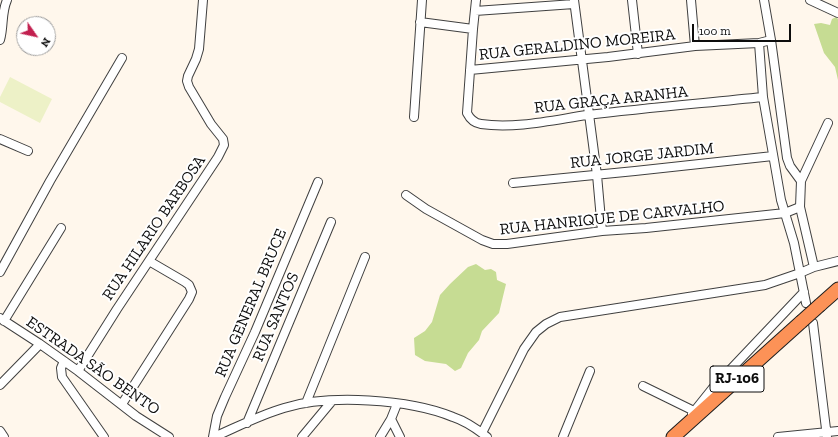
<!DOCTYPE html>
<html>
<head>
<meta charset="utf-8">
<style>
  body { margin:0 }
  #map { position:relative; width:838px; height:437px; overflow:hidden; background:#fff7ec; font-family:"Zilla Slab",serif }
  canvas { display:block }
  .north { position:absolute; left:16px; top:16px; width:40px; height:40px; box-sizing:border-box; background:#fff; border:1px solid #9e9e9e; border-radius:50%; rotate:124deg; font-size:11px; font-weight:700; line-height:16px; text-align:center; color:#0d0d0d }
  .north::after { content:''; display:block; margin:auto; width:14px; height:18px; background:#c2204f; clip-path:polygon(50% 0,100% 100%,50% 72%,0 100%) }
  .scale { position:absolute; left:692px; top:24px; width:99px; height:18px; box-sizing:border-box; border:2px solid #0d0d0d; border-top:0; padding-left:5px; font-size:12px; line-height:14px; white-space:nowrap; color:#0d0d0d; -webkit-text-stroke:3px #fff; paint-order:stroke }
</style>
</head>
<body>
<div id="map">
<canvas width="838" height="437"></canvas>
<div class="north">N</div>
<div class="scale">100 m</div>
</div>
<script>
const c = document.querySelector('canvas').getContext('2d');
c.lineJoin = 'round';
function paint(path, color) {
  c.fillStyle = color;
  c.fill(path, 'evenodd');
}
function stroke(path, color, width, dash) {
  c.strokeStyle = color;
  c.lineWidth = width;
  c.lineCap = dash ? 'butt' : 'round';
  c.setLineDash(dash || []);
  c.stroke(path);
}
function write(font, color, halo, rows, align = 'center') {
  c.font = font + ' "Zilla Slab",serif';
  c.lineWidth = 4;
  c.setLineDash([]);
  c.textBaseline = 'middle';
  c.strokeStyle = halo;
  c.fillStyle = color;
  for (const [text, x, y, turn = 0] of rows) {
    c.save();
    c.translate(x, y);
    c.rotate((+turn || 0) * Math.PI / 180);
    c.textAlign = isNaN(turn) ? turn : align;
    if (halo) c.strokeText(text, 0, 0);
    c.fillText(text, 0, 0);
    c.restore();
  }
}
paint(new Path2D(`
  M836 17 838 19V80L835 67 824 53 814 24 821 23 830 25 832 19Z
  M476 264 485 270 491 269 496 272 497 280 506 284 499 313 482 331 479 340 468 353 461 368 455 371 446 364 425 361 415 355 414 338 425 331 432 322 440 295 450 284 468 267Z`), '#c6dc93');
paint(new Path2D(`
  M10 77 52 99 40 123 0 102V97Z`), '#edf1c7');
const minor = new Path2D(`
  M476 0 473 29 467 113C470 119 474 123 481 124 515 129 553 120 587 115 646 108 705 103 763 97
  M574 0 597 175 602 231
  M632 0 638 54
  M691 0 695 46
  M764 0 771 40 787 158 790 166 801 181
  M810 0 838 13
  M475 11 574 4
  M420 22 473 29
  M0 40C4 26 1 14 7 0
  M759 43 763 97 781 200 794 243 806 303
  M470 70 608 57 695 46 759 43 771 40
  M414 117 422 0
  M0 139 28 151
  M513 183 635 171 773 156
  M406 195 426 209 482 240 493 244H507L602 231 646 228 785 213 800 207
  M814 267 800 207 801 181 828 123
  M0 272 50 181 122 58
  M0 318 40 344 78 371 136 416 169 437
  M4 321 61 228
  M813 323 827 437
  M64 361 61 368 62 377 104 437
  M78 371 117 309 218 157 224 145 223 139 211 124 189 87 187 81 188 76 196 59 199 49 203 0
  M0 385 40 344
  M643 386 694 411
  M306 403 365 257
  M122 404 189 299 192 292 189 285 185 282 149 261
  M692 414 712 389 804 292
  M391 419 400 437
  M247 423 331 222
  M0 431 4 437
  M482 433 524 349 536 332 546 324 560 317 765 285 800 273 814 267 838 261
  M213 437 217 416 225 397 255 332 318 182
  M214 437C237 427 260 415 284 408 329 394 409 399 453 417 465 421 477 429 487 437
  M302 437 332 401
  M380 437 391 419 397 404
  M563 437 590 371
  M778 437 838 431`);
const trunk = new Path2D(`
  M820 305 838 289
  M673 437 801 322`);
stroke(minor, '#404040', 10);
stroke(trunk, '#1e1e1e', 15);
stroke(minor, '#fff', 8);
stroke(trunk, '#fc9257', 13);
const trunkBridge = new Path2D(`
  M801 322 820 305`);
stroke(trunkBridge, '#1e1e1e', 15, []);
stroke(trunkBridge, '#fc9257', 13);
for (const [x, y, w] of [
  [737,379,54]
]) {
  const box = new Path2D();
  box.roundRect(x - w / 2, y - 13, w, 26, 3);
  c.fillStyle = '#fff';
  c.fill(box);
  stroke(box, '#0d0d0d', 1);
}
write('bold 15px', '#0d0d0d', null, [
  ["RJ-106",737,379]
]);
write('16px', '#0d0d0d', '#fff', [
  ["RUA GERALDINO MOREIRA",577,45,-6],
  ["RUA GRAÇA ARANHA",611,100,-6],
  ["RUA JORGE JARDIM",642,156,-6],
  ["RUA HANRIQUE DE CARVALHO",612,218,-6],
  ["RUA HILARIO BARBOSA",154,228,-56],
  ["RUA GENERAL BRUCE",251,303,-67],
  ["RUA SANTOS",276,317,-67],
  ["ESTRADA SÃO BENTO",93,366,35]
]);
</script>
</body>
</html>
